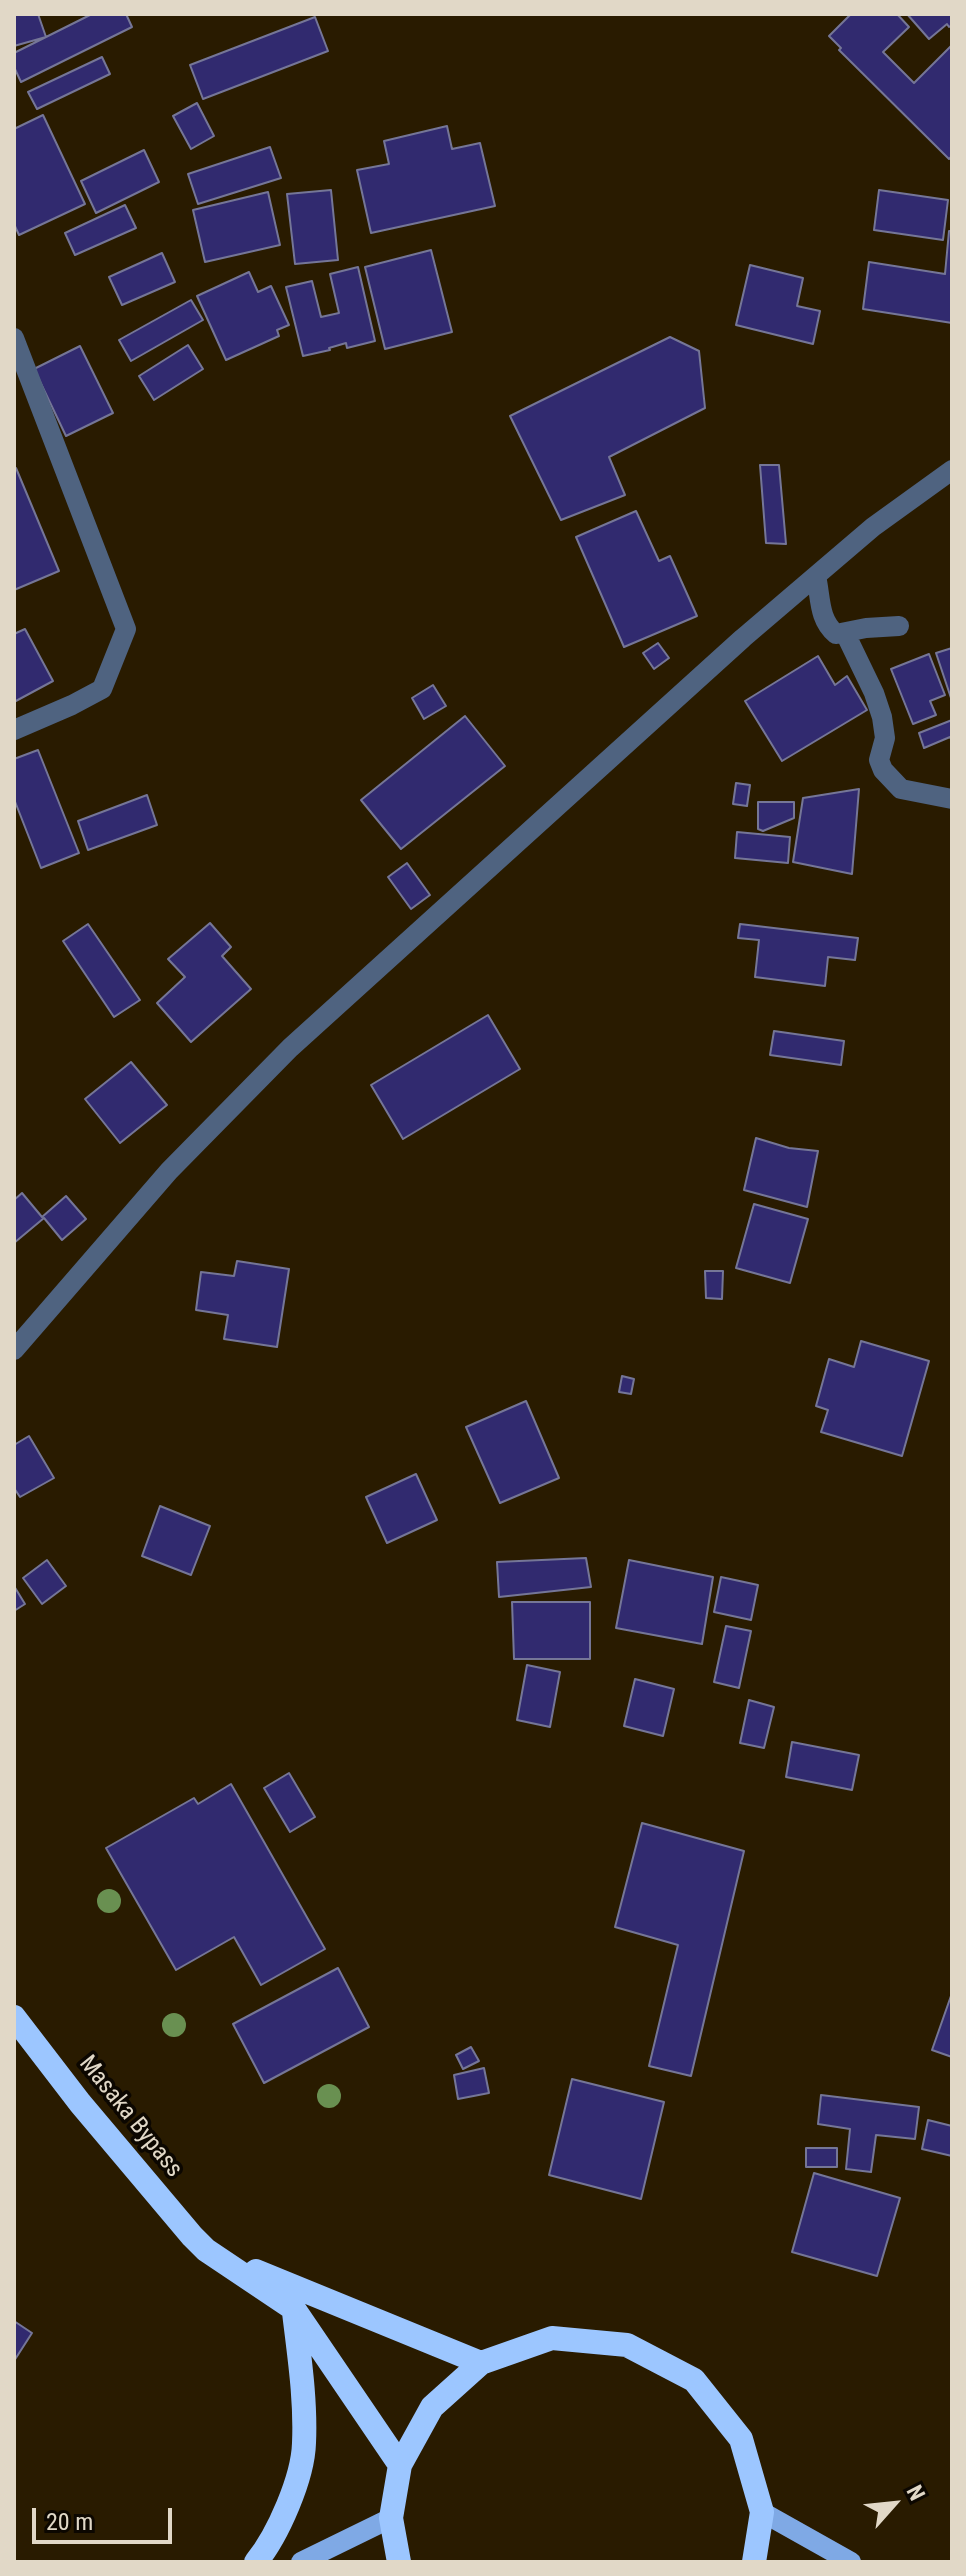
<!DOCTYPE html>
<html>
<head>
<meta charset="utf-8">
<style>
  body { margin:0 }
  #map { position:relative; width:966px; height:2576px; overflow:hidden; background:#291b00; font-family:"Roboto Condensed",sans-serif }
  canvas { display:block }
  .frame { position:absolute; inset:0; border:16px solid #e1d8c7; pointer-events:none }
  .north { position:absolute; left:854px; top:2464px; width:80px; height:80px; -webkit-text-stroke:6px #0c0700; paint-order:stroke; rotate:63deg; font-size:22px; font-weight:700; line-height:32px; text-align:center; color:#e1d8c7 }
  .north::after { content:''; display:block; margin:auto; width:28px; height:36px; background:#e1d8c7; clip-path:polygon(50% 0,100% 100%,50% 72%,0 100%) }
  .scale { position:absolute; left:32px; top:2508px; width:140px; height:36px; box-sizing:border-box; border:4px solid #e1d8c7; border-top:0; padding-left:10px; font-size:24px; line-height:28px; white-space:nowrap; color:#e1d8c7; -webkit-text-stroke:6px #0c0700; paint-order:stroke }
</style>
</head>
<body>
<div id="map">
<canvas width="966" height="2576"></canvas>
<div class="frame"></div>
<div class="north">N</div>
<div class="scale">20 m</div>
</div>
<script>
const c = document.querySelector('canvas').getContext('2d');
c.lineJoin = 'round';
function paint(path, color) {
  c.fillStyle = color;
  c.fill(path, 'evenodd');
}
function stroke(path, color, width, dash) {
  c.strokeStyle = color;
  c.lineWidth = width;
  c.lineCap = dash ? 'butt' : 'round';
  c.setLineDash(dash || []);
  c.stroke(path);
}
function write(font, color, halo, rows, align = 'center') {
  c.font = font + ' "Roboto Condensed",sans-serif';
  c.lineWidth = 7;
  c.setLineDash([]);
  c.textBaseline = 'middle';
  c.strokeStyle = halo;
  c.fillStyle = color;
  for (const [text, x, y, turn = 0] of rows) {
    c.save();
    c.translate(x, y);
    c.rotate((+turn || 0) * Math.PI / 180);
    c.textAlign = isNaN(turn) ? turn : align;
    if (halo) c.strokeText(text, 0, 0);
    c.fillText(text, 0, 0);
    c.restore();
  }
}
const building = new Path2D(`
  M14 14H38L46 37 14 46Z
  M92 14H126L132 27 21 82 14 67V53Z
  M851 14H897L909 27 883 52 914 83 952 45V156L949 159 839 50 841 48 829 36Z
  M907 14H952V25L949 27 947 24 929 39Z
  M315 17 328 51 203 99 190 65Z
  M102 57 110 74 37 109 28 92Z
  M197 103 214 136 191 149 173 116Z
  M43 115 85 204 19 235 14 224V129Z
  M447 126 452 149 480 143 495 206 371 233 357 170 389 164 384 141Z
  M270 147 281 178 198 204 188 174Z
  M144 150 159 182 96 213 81 181Z
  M331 190 338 260 295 264 287 194Z
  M879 190 948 200 943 240 874 230Z
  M268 192 280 245 205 262 193 210Z
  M125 205 136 228 75 255 65 233Z
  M949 231H952V323L863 309 869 262 945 274Z
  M431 250 452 332 385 349 365 267Z
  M162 253 175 282 122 305 109 277Z
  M750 265 803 278 797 306 820 311 813 344 736 325Z
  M358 267 375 341 347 348 346 343 329 348 330 350 303 356 286 287 312 281 321 317 339 313 330 274Z
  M249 272 258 292 271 286 289 325 277 330 279 336 226 360 197 296Z
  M191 300 203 320 131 361 119 340Z
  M670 337 699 351 705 408 609 457 625 495 561 520 510 416Z
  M188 345 203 369 154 400 139 376Z
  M80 346 113 413 66 436 34 369Z
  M760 465H779L786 544 766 543Z
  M16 468 59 571 14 590V469Z
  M636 511 659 561 670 556 697 616 624 647 576 537Z
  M25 629 53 681 14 702V634Z
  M658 643 669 658 654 669 643 653Z
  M952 648V701L936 653Z
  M929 654 945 695 930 701 936 715 913 724 891 669Z
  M818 656 835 685 847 676 867 710 782 761 745 701Z
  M433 685 446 706 424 719 412 698Z
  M465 716 505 766 401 849 361 800Z
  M952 720V741L950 737 924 748 919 733Z
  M38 750 79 853 41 868 14 799V759Z
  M736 783 750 785 747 806 733 804Z
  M859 789 852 874 793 862 803 798Z
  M147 795 157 825 88 850 78 821Z
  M758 802H794V818L763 831 758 829Z
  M737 832 790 837 788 863 735 858Z
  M407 863 430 895 411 909 388 877Z
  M210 923 231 947 222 956 251 989 191 1042 157 1003 185 977 168 959Z
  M88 924 140 1000 114 1017 63 941Z
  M740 924 858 938 855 960 828 957 825 986 755 977 759 940 738 938Z
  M488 1015 520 1069 403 1139 371 1085Z
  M774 1031 844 1041 841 1065 770 1055Z
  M131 1062 167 1105 120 1143 85 1099Z
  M756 1138 789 1148 818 1151 807 1207 744 1190Z
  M22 1193 42 1217 66 1196 86 1219 62 1240 44 1218 14 1243V1200Z
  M754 1204 808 1219 790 1283 736 1268Z
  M237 1261 289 1269 277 1347 224 1339 228 1315 196 1310 201 1272 234 1276Z
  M705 1271H723L722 1299 706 1298Z
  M861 1341 929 1361 902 1456 821 1432 828 1410 816 1406 829 1359 854 1367Z
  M622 1376 634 1379 631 1394 619 1392Z
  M526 1401 559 1478 500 1503 466 1427Z
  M29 1436 54 1478 20 1497 14 1488V1445Z
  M416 1474 437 1520 387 1543 366 1497Z
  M160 1506 210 1526 191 1575 142 1556Z
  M586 1558 591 1587 499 1597 497 1562Z
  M47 1560 66 1586 42 1604 23 1578Z
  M629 1560 713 1577 702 1644 616 1628Z
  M721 1577 758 1585 751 1620 714 1612Z
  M14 1586 25 1604 14 1611Z
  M512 1602H590V1659H514Z
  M726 1626 751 1631 739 1688 714 1682Z
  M527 1665 560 1672 550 1727 517 1720Z
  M635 1679 674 1689 663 1736 624 1726Z
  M749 1700 774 1707 764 1748 740 1743Z
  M792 1742 859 1755 852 1790 786 1777Z
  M289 1773 315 1817 290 1832 264 1788Z
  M231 1784 325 1949 261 1985 234 1937 176 1970 106 1848 194 1798 198 1804Z
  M642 1823 744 1851 691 2076 649 2066 678 1945 615 1927Z
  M338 1968 369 2027 264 2083 233 2024Z
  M952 1993V2057L932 2050Z
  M471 2047 479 2061 463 2069 456 2055Z
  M484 2068 489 2093 458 2099 454 2075Z
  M572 2079 664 2102 641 2199 549 2175Z
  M821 2095 919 2107 915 2139 876 2135 871 2172 846 2169 850 2129 818 2124Z
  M928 2120 952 2126V2156L922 2149Z
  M806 2148H837V2167H806Z
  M814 2173 900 2198 877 2276 792 2252Z
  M14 2321 32 2333 14 2361Z`);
paint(building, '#312a6f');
stroke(building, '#757697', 2);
stroke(new Path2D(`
  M14 338 126 629 102 689 72 705 14 730
  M816 576C821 597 818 619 836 634L866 628 899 626
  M845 633 874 693 882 717 885 738 879 760 883 770 901 789 952 799
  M14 1350 169 1171 290 1048 743 638 873 527 952 470`), '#4f6380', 20);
stroke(new Path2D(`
  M762 2512 851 2562
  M301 2562 391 2518`), '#7fa9e5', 20);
stroke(new Path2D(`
  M14 2017 80 2103 192 2236 206 2250 294 2309 400 2465
  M256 2271 481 2363
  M256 2562C278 2535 303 2478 304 2443 306 2399 299 2355 294 2312
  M399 2562 391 2518 400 2465 432 2407 481 2363 552 2338 627 2345 694 2380 741 2439 762 2512 754 2562`), '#9cc6ff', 24);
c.fillStyle = '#699051';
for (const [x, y] of [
  [109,1901],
  [174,2025],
  [329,2096]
]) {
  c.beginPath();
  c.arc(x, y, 12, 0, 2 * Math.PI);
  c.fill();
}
write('24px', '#e1d8c7', '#0c0700', [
  ["Masaka Bypass",130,2117,51]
]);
</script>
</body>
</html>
